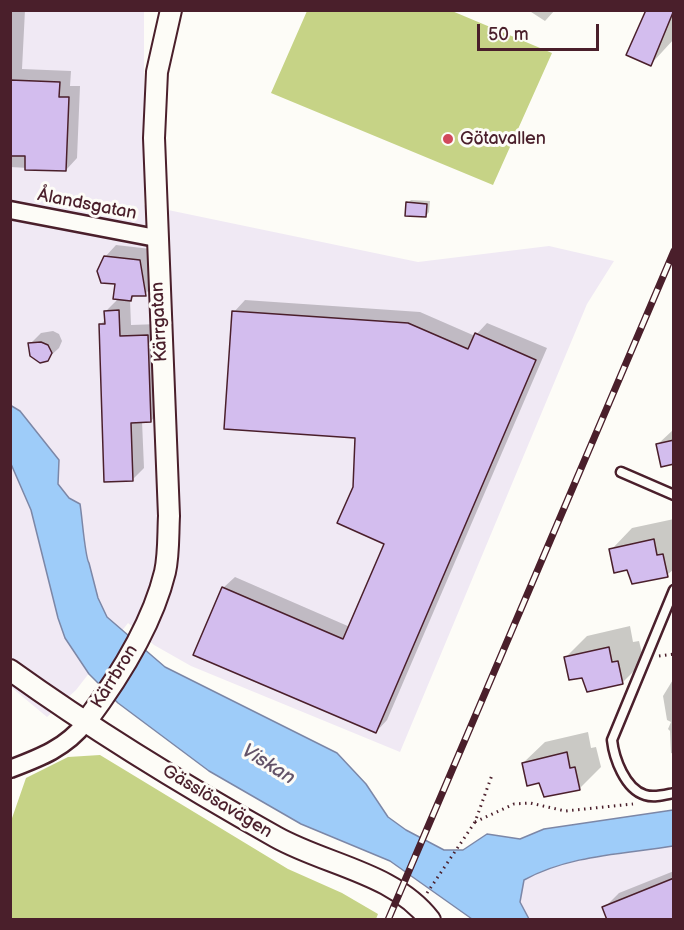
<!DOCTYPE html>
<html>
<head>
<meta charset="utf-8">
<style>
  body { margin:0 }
  #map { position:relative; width:684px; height:930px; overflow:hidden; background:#fdfcf7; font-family:"Balsamiq Sans",sans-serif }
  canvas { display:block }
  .frame { position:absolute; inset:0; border:12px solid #4a1f2b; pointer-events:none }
  .scale { position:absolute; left:477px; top:24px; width:122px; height:27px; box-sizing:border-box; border:3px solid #4a1f2b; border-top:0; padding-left:8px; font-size:18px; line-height:21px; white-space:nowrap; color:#4a1f2b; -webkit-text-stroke:4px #fdfcf7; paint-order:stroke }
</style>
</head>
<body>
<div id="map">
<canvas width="684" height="930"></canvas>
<div class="frame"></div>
<div class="scale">50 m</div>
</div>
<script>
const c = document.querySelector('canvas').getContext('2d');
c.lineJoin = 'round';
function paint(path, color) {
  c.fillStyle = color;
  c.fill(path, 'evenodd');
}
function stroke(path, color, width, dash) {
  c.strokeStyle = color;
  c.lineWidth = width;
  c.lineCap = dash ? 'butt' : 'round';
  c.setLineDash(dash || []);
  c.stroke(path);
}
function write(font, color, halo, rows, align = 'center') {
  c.font = font + ' "Balsamiq Sans",sans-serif';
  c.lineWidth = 6;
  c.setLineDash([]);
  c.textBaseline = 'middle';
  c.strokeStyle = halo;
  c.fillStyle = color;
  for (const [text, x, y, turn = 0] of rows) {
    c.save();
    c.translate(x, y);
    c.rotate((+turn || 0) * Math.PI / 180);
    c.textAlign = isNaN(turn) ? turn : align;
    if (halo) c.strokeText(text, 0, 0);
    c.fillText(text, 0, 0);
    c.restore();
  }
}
paint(new Path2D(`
  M10 11H144V205L418 262 549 246 614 261 587 304 400 752 191 666 154 645 128 623 76 690 47 717 11 687Z
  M673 846V919H529L520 902 524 879 544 869 579 860Z`), '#f0e9f4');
paint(new Path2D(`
  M307 11H452L552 53 493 185 271 93Z
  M100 755 288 869 342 893 378 914 376 919H11V821L26 778 68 757Z`), '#c6d386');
const water = new Path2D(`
  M10 405 20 411 59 460 58 484 69 498 80 504C82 515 85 558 89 563L98 598 107 617 165 667 337 753 366 784 388 817 406 830 444 850H463L487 834 520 839 544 829 673 810V846C624 854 569 855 524 880L520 902 529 919H472L390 861 301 824 209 771 118 703 89 674 65 638 58 618 31 510 11 464Z`);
paint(water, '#9eccf9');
stroke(water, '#7c87a7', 1.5);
paint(new Path2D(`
  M10 10H25L22 69 71 71 70 86H80L77 158 66 170 10 167Z
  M528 10H555L545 21Z
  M674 10V39L651 64Z
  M411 200 430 201 429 212 426 216 408 203Z
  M116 245 151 249 156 283 145 294 135 295 130 300 131 325 159 324 162 409 151 421H142L144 468 133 479 101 324 106 319V311L119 298 116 283 105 257Z
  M245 300 420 312 475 336 487 323 547 348 387 720 376 732 223 588 235 577 350 627 386 543 355 487 357 437 234 312Z
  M53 331 59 334 62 341 59 348 47 359 40 362 34 359 30 344 41 333Z
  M674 429V463L658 444Z
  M674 519V569L667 575 627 568 611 550 632 528Z
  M630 626 633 642 639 641 644 661 622 683 566 657 587 636Z
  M674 678V754L671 753 670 731 668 729 671 722 667 720 663 696Z
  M588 732 591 748 596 747 601 767 580 788 540 781 523 763 545 742Z
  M674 871V920L604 908 619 893Z`), '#0003');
const building = new Path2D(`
  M646 10H674L651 66 626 55Z
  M10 80 60 82 59 97H69L66 171 25 170V156H10Z
  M406 202 427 204 426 217 405 216Z
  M104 256 140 260 146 296H132L131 301 113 299 115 284 101 283 97 271Z
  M119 310 120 336 148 335 151 422 131 423 133 481 104 482 99 324H105L104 311Z
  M232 311 408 323 468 349 475 333 536 360 376 733 193 655 222 587 343 639 384 544 337 523 353 487 355 438 224 429Z
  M41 342 48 345 52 353 48 361 40 363 30 356 28 343Z
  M674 440V464L661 467 656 444Z
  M654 539 657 555 663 554 668 577 632 584 627 570 614 573 609 549Z
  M609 647 612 662 618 661 623 684 587 692 582 678 569 680 564 657Z
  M567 752 570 768 575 767 580 790 544 797 539 783 527 786 522 763Z
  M674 878V920H607L602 907Z`);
paint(building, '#d3bdee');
stroke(building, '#4a1f2b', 1.5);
const service = new Path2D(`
  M621 472 674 495
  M674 590 612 740C614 758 625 789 645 795 654 798 664 795 674 793`);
const minor = new Path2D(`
  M10 210 156 238
  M10 769C39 758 66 748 85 723`);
const tertiary = new Path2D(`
  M10 670C95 731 185 786 276 837 326 865 394 873 430 920
  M85 723C118 679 152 626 165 572 169 554 168 534 169 516L154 138 157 72 171 10`);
stroke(service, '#4a1f2b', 13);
stroke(minor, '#4a1f2b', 21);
stroke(tertiary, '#4a1f2b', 24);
stroke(new Path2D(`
  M659 656 674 654
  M475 822 514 804 530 803 565 811 633 804
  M427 893 475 822 492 775`), '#4a1f2b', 3, [1.5, 4.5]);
stroke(service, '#fdfcf7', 8);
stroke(minor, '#fdfcf7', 16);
stroke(tertiary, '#fdfcf7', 20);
const rail = new Path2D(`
  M388 920 674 251`);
stroke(rail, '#4a1f2b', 7);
stroke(rail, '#fdfcf7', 4.5, [14]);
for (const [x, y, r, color] of [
  [448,139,6,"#d1495b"]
]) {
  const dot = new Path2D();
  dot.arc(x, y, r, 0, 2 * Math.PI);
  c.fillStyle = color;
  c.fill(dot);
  stroke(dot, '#fdfcf7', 2);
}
write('18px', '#4a1f2b', '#fdfcf7', [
  ["Götavallen",460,139]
], 'left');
write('18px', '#4a1f2b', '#fdfcf7', [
  ["Ålandsgatan",87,205,11],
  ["Kärrgatan",160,322,-93],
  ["Kärrbron",115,677,-58],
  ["Gässlösavägen",217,802,31]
]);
write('italic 20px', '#635369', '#fdfcf7', [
  ["Viskan",268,765,32]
]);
</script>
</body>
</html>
